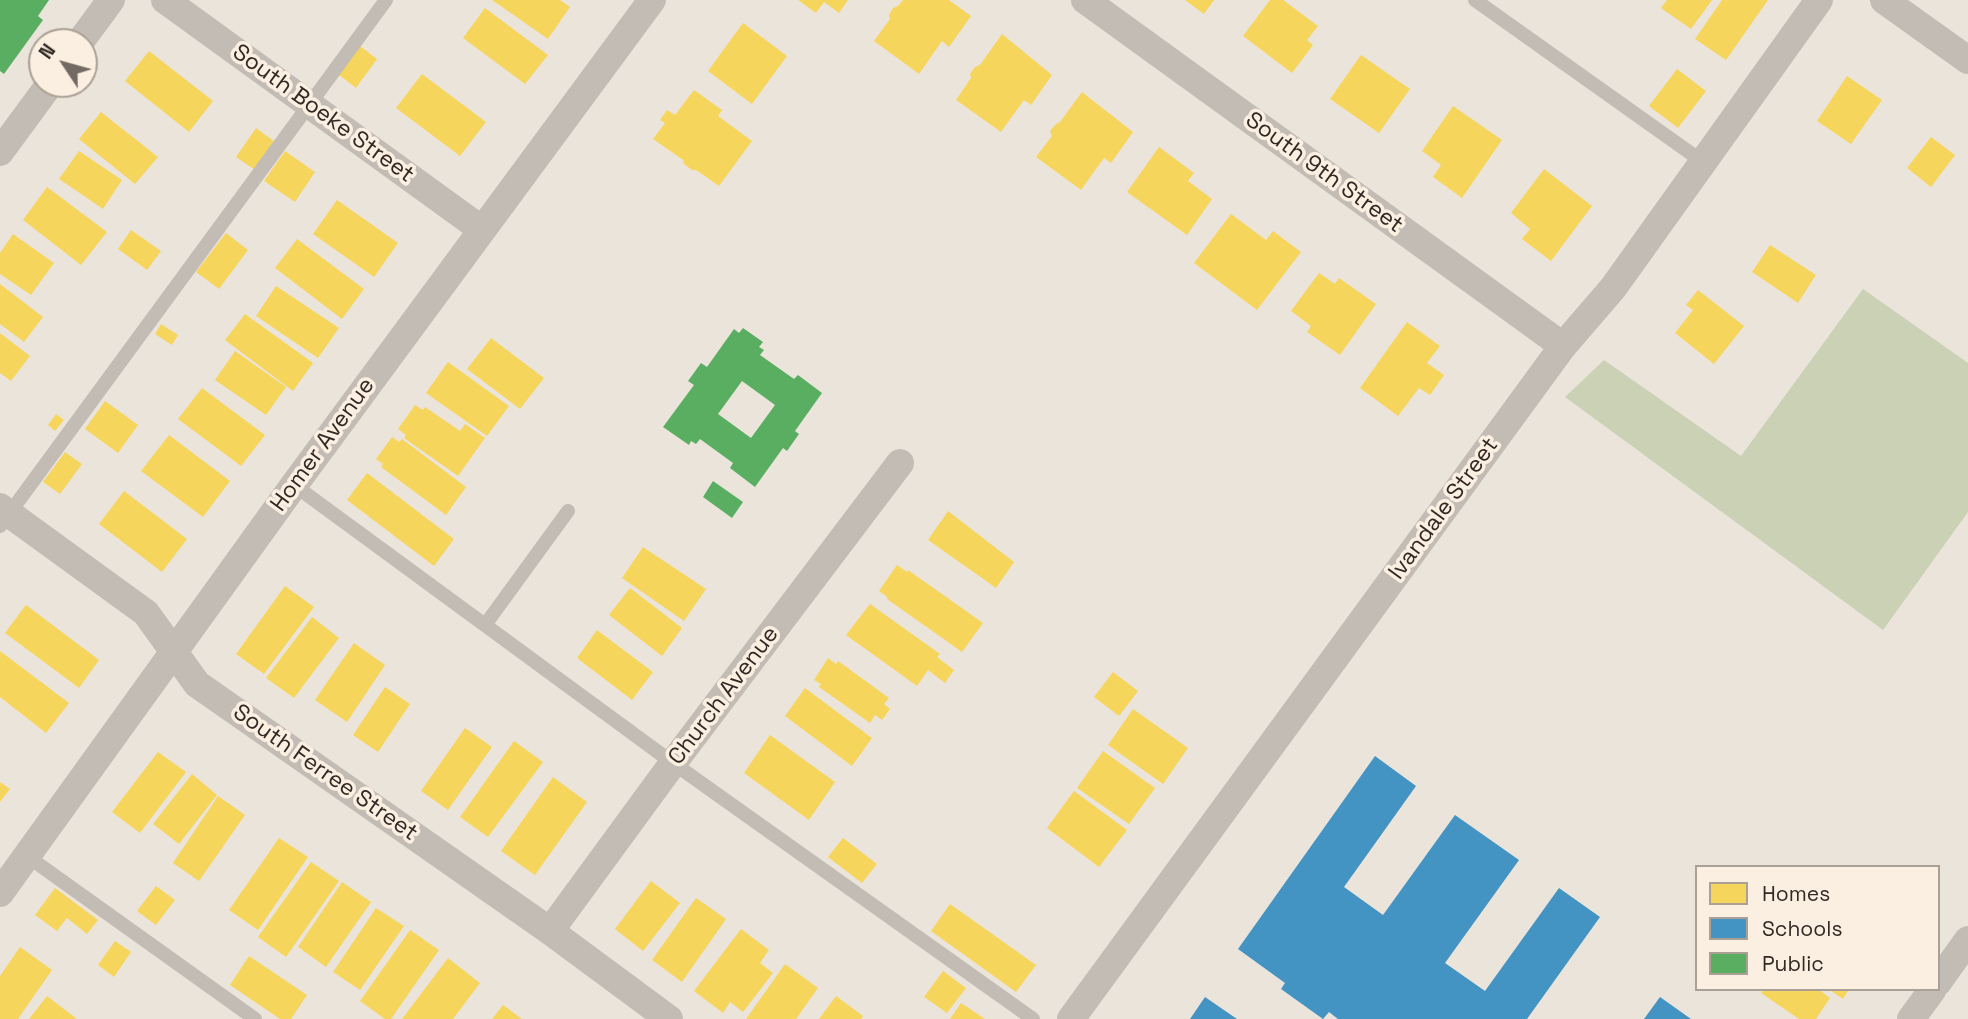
<!DOCTYPE html>
<html>
<head>
<meta charset="utf-8">
<style>
  body { margin:0 }
  #map { position:relative; width:1968px; height:1019px; overflow:hidden; background:#ebe4db; font-family:"Space Grotesk",sans-serif }
  canvas { display:block }
  .legend { position:absolute; left:1695px; top:865px; width:245px; height:126px; box-sizing:border-box; background:#faefe1; border:2px solid #aaa095; margin:0; padding:9px 12px; list-style:none; font-size:21px; color:#332924 }
  .legend li { display:flex; align-items:center; gap:14px; height:35px }
  .legend b { width:35px; border:2px solid #aaa095 }
  .north { position:absolute; left:28px; top:28px; width:70px; height:70px; box-sizing:border-box; background:#faefe1; border:2px solid #aaa095; border-radius:50%; rotate:306deg; font-size:19px; font-weight:700; line-height:28px; text-align:center; color:#332924 }
  .north::after { content:''; display:block; margin:auto; width:24px; height:32px; background:#736a64; clip-path:polygon(50% 0,100% 100%,50% 72%,0 100%) }
</style>
</head>
<body>
<div id="map">
<canvas width="1968" height="1019"></canvas>
<ul class="legend">
<li><b style="height:19px;background:#f6d55c"></b>Homes</li>
<li><b style="height:19px;background:#4393c3"></b>Schools</li>
<li><b style="height:19px;background:#5aae61"></b>Public</li>
</ul>
<div class="north">N</div>
</div>
<script>
const c = document.querySelector('canvas').getContext('2d');
c.lineJoin = 'round';
function paint(path, color) {
  c.fillStyle = color;
  c.fill(path, 'evenodd');
}
function stroke(path, color, width, dash) {
  c.strokeStyle = color;
  c.lineWidth = width;
  c.lineCap = dash ? 'butt' : 'round';
  c.setLineDash(dash || []);
  c.stroke(path);
}
function write(font, color, halo, rows, align = 'center') {
  c.font = font + ' "Space Grotesk",sans-serif';
  c.lineWidth = 7;
  c.setLineDash([]);
  c.textBaseline = 'middle';
  c.strokeStyle = halo;
  c.fillStyle = color;
  for (const [text, x, y, turn = 0] of rows) {
    c.save();
    c.translate(x, y);
    c.rotate((+turn || 0) * Math.PI / 180);
    c.textAlign = isNaN(turn) ? turn : align;
    if (halo) c.strokeText(text, 0, 0);
    c.fillText(text, 0, 0);
    c.restore();
  }
}
paint(new Path2D(`
  M1863 289 1968 363V512L1883 630 1565 397 1604 360 1741 456Z`), '#cbd1b4');
paint(new Path2D(`
  M492 0H560L570 7 548 39Z
  M798 0H848L839 13 824 2 816 13Z
  M903 0H949L971 16 949 47 942 41 919 74 874 41 890 19 889 15 893 8 898 6Z
  M1185 0H1214L1204 14Z
  M1270 0H1283L1318 26 1307 40 1313 45 1292 73 1243 36Z
  M1667 0H1712L1691 29 1661 8Z
  M1722 0H1768L1726 60 1695 39Z
  M485 8 548 55 525 84 463 38Z
  M743 23 787 56 752 104 708 71Z
  M1002 34 1052 75 1031 105 1024 100 1001 132 956 100 971 78 970 74 975 67 980 65Z
  M360 46 377 59 356 88 339 75Z
  M149 51 213 101 189 132 125 81Z
  M1361 55 1410 89 1379 133 1330 99Z
  M1677 69 1706 91 1678 128 1649 106Z
  M422 74 486 122 460 156 396 108Z
  M1847 76 1882 100 1851 144 1817 121Z
  M694 90 722 110 718 116 752 141 719 186 696 170H692L684 164 683 160 653 139 665 123 660 120 667 110 675 115Z
  M1082 92 1133 132 1111 163 1104 158 1081 190 1036 157 1052 136 1050 131 1056 124 1060 122Z
  M1453 106 1502 140 1462 198 1433 177 1441 165 1422 151Z
  M101 112 158 157 135 184 79 139Z
  M256 128 275 142 255 170 236 157Z
  M1931 137 1955 155 1931 187 1907 168Z
  M1159 147 1194 173 1188 181 1212 199 1187 235 1127 192Z
  M79 151 122 180 103 209 59 179Z
  M285 151 315 172 295 202 264 181Z
  M1544 169 1592 206 1551 261 1522 239 1530 229 1511 213Z
  M47 187 107 232 81 265 23 220Z
  M337 200 398 243 374 277 313 234Z
  M1231 214 1266 240 1273 231 1301 252 1257 310 1194 263Z
  M131 230 161 251 147 270 118 249Z
  M226 233 248 250 219 289 196 272Z
  M13 234 54 263 31 295 0 274V253Z
  M297 239 364 289 342 319 275 268Z
  M1770 245 1816 275 1798 303 1752 272Z
  M1319 273 1335 284 1339 278 1376 304 1340 355 1307 332 1311 326 1291 311Z
  M0 284 43 317 24 342 0 324Z
  M276 286 339 328 318 358 256 316Z
  M1698 290 1744 326 1714 364 1675 333 1693 310 1686 305Z
  M245 314 313 363 293 391 225 340Z
  M1407 322 1440 346 1427 363 1444 375 1430 395 1419 388 1398 416 1360 388Z
  M161 324 178 335 172 345 155 334Z
  M0 333 30 356 11 381 0 373Z
  M491 338 544 378 520 409 467 369Z
  M235 351 286 387 266 415 215 380Z
  M448 362 509 406 487 436 426 393Z
  M202 388 265 435 241 466 178 419Z
  M105 401 138 425 118 453 85 429Z
  M415 405 423 410 425 407 460 431 465 424 485 438 458 476 404 438 406 435 398 429Z
  M56 414 64 420 55 431 48 425Z
  M169 435 230 481 203 517 141 471Z
  M392 437 399 442 402 439 466 487 446 515 381 467 383 464 376 459Z
  M65 452 82 464 60 494 43 482Z
  M367 473 454 539 434 566 347 500Z
  M124 491 187 539 162 572 99 524Z
  M948 511 1014 562 996 588 928 540Z
  M643 547 706 589 684 621 622 578Z
  M897 565 907 572 908 570 983 623 962 652 887 599V597L879 591Z
  M285 586 314 607 264 674 236 654Z
  M630 588 682 628 662 656 609 615Z
  M870 604 940 654 937 657 954 670 945 683 928 670 917 686 846 635Z
  M26 605 99 660 79 688 5 633Z
  M312 617 339 638 294 698 266 678Z
  M597 630 653 672 632 700 577 658Z
  M354 643 385 665 347 722 315 700Z
  M0 651 69 703 46 733 0 697Z
  M828 658 836 664 838 661 889 698 884 704 890 709 882 720 875 715 870 723 819 687 821 684 814 680Z
  M1113 672 1138 691 1119 716 1094 697Z
  M385 687 410 704 378 752 353 735Z
  M805 688 872 738 852 766 785 716Z
  M1133 709 1188 748 1163 784 1108 745Z
  M465 728 492 747 448 810 421 791Z
  M770 735 835 782 809 820 744 773Z
  M514 741 543 762 488 837 460 817Z
  M1103 751 1155 788 1129 824 1077 788Z
  M158 752 186 772 140 833 112 812Z
  M192 774 217 795 179 844 153 824Z
  M553 777 587 802 535 875 501 851Z
  M0 782 10 789 0 802Z
  M1074 791 1127 830 1099 867 1047 828Z
  M218 796 245 815 199 881 173 863Z
  M279 838 308 857 258 930 229 910Z
  M843 838 877 864 862 883 828 857Z
  M311 862 339 881 286 957 258 937Z
  M651 881 680 903 643 951 615 929Z
  M342 882 371 902 326 967 298 947Z
  M156 886 175 900 156 925 137 911Z
  M55 888 98 920 87 934 67 918 57 931 35 915Z
  M696 898 726 919 682 982 652 960Z
  M950 904 1036 965 1016 992 931 931Z
  M376 908 404 926 360 990 333 972Z
  M741 929 769 950 760 963 773 973 743 1012 730 1002 723 1013 694 991Z
  M410 930 439 950 391 1019H385L360 1001Z
  M115 941 131 952 114 977 98 965Z
  M20 947 52 970 18 1019H0V976Z
  M249 956 307 995 291 1019H280L230 985Z
  M448 958 480 983 453 1019H402Z
  M785 964 818 988 796 1019H746Z
  M943 971 966 988 947 1013 924 997Z
  M1764 989H1818L1830 998 1816 1019H1799L1761 993Z
  M1828 989H1849L1843 999Z
  M47 996 77 1019H29Z
  M836 996 863 1016 861 1019H819Z
  M961 1003 985 1019H950Z
  M503 1005 522 1019H492Z`), '#f6d55c');
paint(new Path2D(`
  M1375 756 1416 786 1344 887 1383 915 1455 815 1519 860 1445 963 1485 991 1559 888 1600 917 1527 1019H1338L1329 1012 1323 1019 1281 989 1285 983 1238 949Z
  M1205 997 1237 1019H1190Z
  M1660 997 1691 1019H1644Z`), '#4393c3');
paint(new Path2D(`
  M0 0H49L38 16 43 20 4 74 0 71Z
  M743 328 763 342 759 347 764 350 760 355 794 379 798 375 822 393 795 431 799 434 787 451 783 448 755 487 730 468 733 463 700 439 696 444 691 441 689 445 663 427 694 385 688 381 701 363 707 367 734 329 739 333ZM742 381 775 405 751 438 718 414Z
  M713 481 743 502 732 518 703 497Z`), '#5aae61');
stroke(new Path2D(`
  M1475 0 1703 162
  M294 485 673 763 1033 1019
  M0 526 386 0
  M485 625 568 511
  M27 856 255 1019`), '#c3bcb5', 14);
stroke(new Path2D(`
  M165 0 481 229
  M1085 0 1563 346
  M1884 0 1968 60
  M80 42 111 0
  M0 152 50 84
  M0 507 146 613 197 684 550 931 669 1019
  M0 893 294 485 652 0
  M550 931 673 763 900 463
  M1938 982 1968 940
  M1071 1019 1563 346 1613 288 1819 0
  M1911 1019 1933 989`), '#c3bcb5', 28);
write('23px', '#332924', '#faefe1', [
  ["South Boeke Street",323,114,36],
  ["South 9th Street",1324,173,36],
  ["Homer Avenue",323,445,-54],
  ["Ivandale Street",1444,509,-54],
  ["Church Avenue",724,696,-53],
  ["South Ferree Street",325,773,35]
]);
</script>
</body>
</html>
